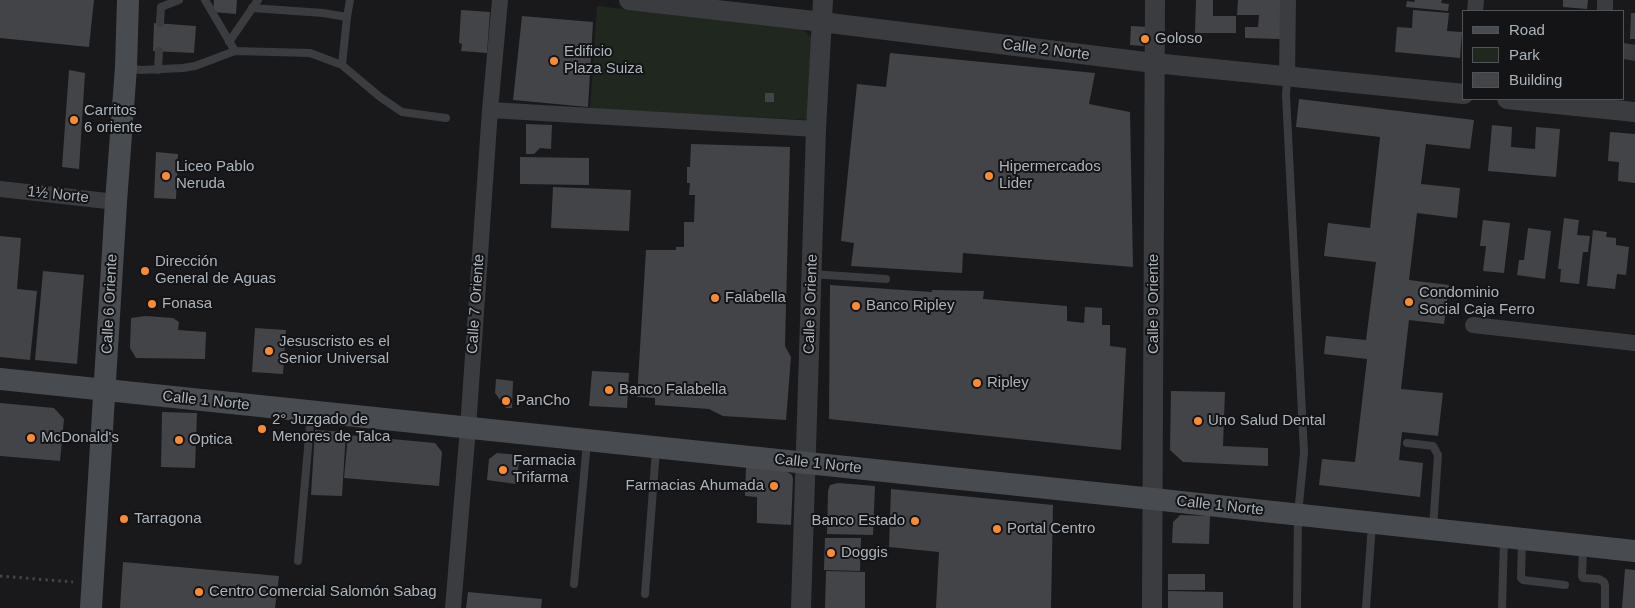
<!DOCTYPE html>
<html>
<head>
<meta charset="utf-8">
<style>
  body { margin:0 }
  #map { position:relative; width:1635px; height:608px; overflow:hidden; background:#19191b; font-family:Arial,sans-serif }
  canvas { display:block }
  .legend { position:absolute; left:1462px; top:10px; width:162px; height:90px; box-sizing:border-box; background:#141416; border:1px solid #505458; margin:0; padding:6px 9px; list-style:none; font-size:15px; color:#abb3bb }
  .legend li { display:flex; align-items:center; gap:10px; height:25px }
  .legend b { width:25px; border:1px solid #505458 }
</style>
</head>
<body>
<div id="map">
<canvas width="1635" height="608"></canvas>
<ul class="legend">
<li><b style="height:6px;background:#484c50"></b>Road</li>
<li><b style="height:14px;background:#1f271e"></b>Park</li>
<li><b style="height:14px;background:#434448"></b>Building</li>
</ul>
</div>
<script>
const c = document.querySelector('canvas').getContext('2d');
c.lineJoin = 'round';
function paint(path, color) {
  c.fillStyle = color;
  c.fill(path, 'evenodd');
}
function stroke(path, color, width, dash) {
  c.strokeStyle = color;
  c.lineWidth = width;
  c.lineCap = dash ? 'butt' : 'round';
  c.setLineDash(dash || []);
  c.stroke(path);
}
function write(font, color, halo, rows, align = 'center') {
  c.font = font + ' Arial,sans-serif';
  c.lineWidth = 4;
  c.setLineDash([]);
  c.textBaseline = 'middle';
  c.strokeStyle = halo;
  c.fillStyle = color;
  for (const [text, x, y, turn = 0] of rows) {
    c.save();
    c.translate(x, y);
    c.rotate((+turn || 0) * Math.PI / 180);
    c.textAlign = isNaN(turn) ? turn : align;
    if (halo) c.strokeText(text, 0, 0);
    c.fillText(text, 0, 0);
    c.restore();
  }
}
paint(new Path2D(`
  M597 6 801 27 811 37V120L590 109Z`), '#1f271e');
paint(new Path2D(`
  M0 0H94L89 47 0 38Z
  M214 0H237L236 14 213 12Z
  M1196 0H1213V16H1236V33H1195Z
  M1238 0H1281V39L1245 38V27H1258L1259 15H1237Z
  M1415 0H1442L1441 3 1449 4 1448 11 1406 7 1407 1 1414 2Z
  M1563 0H1588L1587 9 1563 7Z
  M461 10 490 12 487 53 461 51 462 44 459 43Z
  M1413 10 1449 13 1447 31 1462 32 1460 58 1395 52 1397 27 1412 28Z
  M1631 13H1635V39H1630Z
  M522 16 593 22 588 107 513 100Z
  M154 23 196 26 194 53 153 51Z
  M1131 26 1148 27V43L1143 46 1130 45Z
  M890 53 1095 73 1089 104 1130 112 1133 267 963 253 962 273 851 266 854 243 841 241 857 84 886 87Z
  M69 70 85 73 79 169 62 167Z
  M765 93H774V102H765Z
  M1299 99 1474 120 1470 149 1426 144 1421 184 1460 188 1457 218 1417 213 1409 280 1449 285 1444 324 1409 320 1401 389 1443 393 1438 436 1402 432 1399 460 1423 463 1420 497 1319 485 1322 459 1355 462 1367 359 1324 354 1326 336 1366 340 1376 262 1324 256 1328 223 1370 228 1380 137 1296 127Z
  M526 124 552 125 551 149 540 148 534 154H526Z
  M1492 125 1512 127 1511 147 1535 149 1536 127 1560 129 1556 177 1488 171Z
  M1610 132 1635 134V183L1618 181 1619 162 1608 161Z
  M691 144 790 147 785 346 791 357 786 420 723 416 709 409 655 405V398L637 397 646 250H676V247H684V222H694L695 195H689L690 183H687V167H690Z
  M156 152 178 154 176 199 154 198Z
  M520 157 589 158V185L520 184Z
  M553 187 631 190 629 231 551 228Z
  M1564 218 1579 220 1577 235 1590 236 1588 252H1583L1579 284 1560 282 1561 269H1558Z
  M1483 220 1510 223 1504 273 1483 271 1486 246H1480Z
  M1528 228 1551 231 1545 279 1517 275 1519 260H1524Z
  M1593 230 1607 232 1606 237 1616 238V245L1629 247 1626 275 1617 274 1615 289 1587 286Z
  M0 236 21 238 17 289 37 291 30 360 0 357Z
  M43 271 84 275 77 364 35 360Z
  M830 285 932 292V290L984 291 983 299 1067 306V321L1084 323 1085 307 1102 308V325H1110V346L1126 348 1121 450 829 419Z
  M146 316 173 318 179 322 178 330 206 332 205 359 136 358 130 348 131 318Z
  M255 328 286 330 283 374 252 372Z
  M592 371 629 373 627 408 589 406Z
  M496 379 513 381 512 408H506L495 393Z
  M1171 391 1225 392 1223 446 1268 448V466L1183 462 1170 450Z
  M0 403 54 408 64 419 60 461 0 456Z
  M162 412 197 413 195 468 161 467Z
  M315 430 346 432 342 496 311 495Z
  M348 435 435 443 442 452 439 486 344 478Z
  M497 453 520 455 516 484 487 480 489 459Z
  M746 467 786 471 792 475 793 479 791 525 757 523V497L745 496Z
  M838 483 875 486 873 535 827 534 828 491 830 485Z
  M891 489 1053 505 1051 608H936L939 552 889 547Z
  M1180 515 1210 516 1209 544 1172 543 1173 522Z
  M825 538H861L860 571 824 570Z
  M123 562 279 576 275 608H120Z
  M1625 569 1635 570V608H1622Z
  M826 571 865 572V608H825Z
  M1168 574H1205V590H1168Z
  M1168 591 1223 592V608H1168Z
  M468 592 542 599 541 608H466Z`), '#434448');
stroke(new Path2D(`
  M0 576 73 582`), '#404347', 3, [2.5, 4]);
stroke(new Path2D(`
  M205 0 235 51
  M252 8 323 13 347 17 342 65
  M347 17 350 0
  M160 23 161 7 179 0
  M229 42 258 0
  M128 68 141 70 183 68 195 66 235 51 310 53 342 65 380 97 402 112 446 118
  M158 70 159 51
  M1287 78 1286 95 1304 453 1298 514 1297 608
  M812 274 886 279
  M1407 443 1433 446 1438 455 1433 528
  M1522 541 1521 578 1523 580 1565 585
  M1583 548 1582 576 1583 578 1599 579 1604 582 1605 585V608
  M298 561 311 414
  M574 584 587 442
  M645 594 656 450
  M1366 608 1372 524
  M1502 608 1504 539`), '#3a3c40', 8);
stroke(new Path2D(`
  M1475 11 1476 0
  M1605 11V0
  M1624 51 1635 53
  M1287 77 1288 0
  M490 110 816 129
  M0 189 116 202
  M1473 325 1635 343
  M453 608 468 428 490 110 500 0`), '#3a3c40', 16);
stroke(new Path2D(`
  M629 0 805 20 1154 63 1464 94
  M1507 99 1635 112
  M801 608 816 129 823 0
  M1152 608 1155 0`), '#3a3c40', 20);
stroke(new Path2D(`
  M0 379 1153 499 1635 551
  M91 608 116 202 126 67 128 0`), '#484c50', 22);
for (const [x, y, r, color] of [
  [1145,39,5,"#f98c33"],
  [554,61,5,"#f98c33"],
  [74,120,5,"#f98c33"],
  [166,176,5,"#f98c33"],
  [989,176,5,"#f98c33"],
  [145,271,5,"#f98c33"],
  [715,298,5,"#f98c33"],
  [1409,302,5,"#f98c33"],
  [152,304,5,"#f98c33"],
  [856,306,5,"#f98c33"],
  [269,351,5,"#f98c33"],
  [977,383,5,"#f98c33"],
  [609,390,5,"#f98c33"],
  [506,401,5,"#f98c33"],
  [1198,421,5,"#f98c33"],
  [262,429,5,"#f98c33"],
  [31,438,5,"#f98c33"],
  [179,440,5,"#f98c33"],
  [503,470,5,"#f98c33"],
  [774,486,5,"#f98c33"],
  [124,519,5,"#f98c33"],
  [915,521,5,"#f98c33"],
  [997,529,5,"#f98c33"],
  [831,553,5,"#f98c33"],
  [199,592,5,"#f98c33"]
]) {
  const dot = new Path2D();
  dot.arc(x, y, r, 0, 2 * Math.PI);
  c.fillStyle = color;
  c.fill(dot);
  stroke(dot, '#141416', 2);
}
write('15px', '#abb3bb', '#141416', [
  ["Goloso",1155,39],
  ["Edificio",564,52],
  ["Plaza Suiza",564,69],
  ["Carritos",84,111],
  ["6 oriente",84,128],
  ["Liceo Pablo",176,167],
  ["Neruda",176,184],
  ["Hipermercados",999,167],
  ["Lider",999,184],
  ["Dirección",155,262],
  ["General de Aguas",155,279],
  ["Condominio",1419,293],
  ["Social Caja Ferro",1419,310],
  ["Falabella",725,298],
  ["Fonasa",162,304],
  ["Banco Ripley",866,306],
  ["Jesuscristo es el",279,342],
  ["Senior Universal",279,359],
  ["Ripley",987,383],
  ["Banco Falabella",619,390],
  ["PanCho",516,401],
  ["2° Juzgado de",272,420],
  ["Menores de Talca",272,437],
  ["Uno Salud Dental",1208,421],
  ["McDonald's",41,438],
  ["Optica",189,440],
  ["Farmacia",513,461],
  ["Trifarma",513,478],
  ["Farmacias Ahumada",764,486,"right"],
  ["Tarragona",134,519],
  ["Banco Estado",905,521,"right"],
  ["Portal Centro",1007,529],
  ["Doggis",841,553],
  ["Centro Comercial Salomón Sabag",209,592]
], 'left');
write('15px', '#abb3bb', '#141416', [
  ["Calle 2 Norte",1046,50,7],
  ["1½ Norte",58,195,6],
  ["Calle 6 Oriente",110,304,-87],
  ["Calle 7 Oriente",476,304,-86],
  ["Calle 8 Oriente",811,304,-88],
  ["Calle 9 Oriente",1154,304,-90],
  ["Calle 1 Norte",206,401,6],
  ["Calle 1 Norte",818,464,6],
  ["Calle 1 Norte",1220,506,6]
]);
</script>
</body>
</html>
